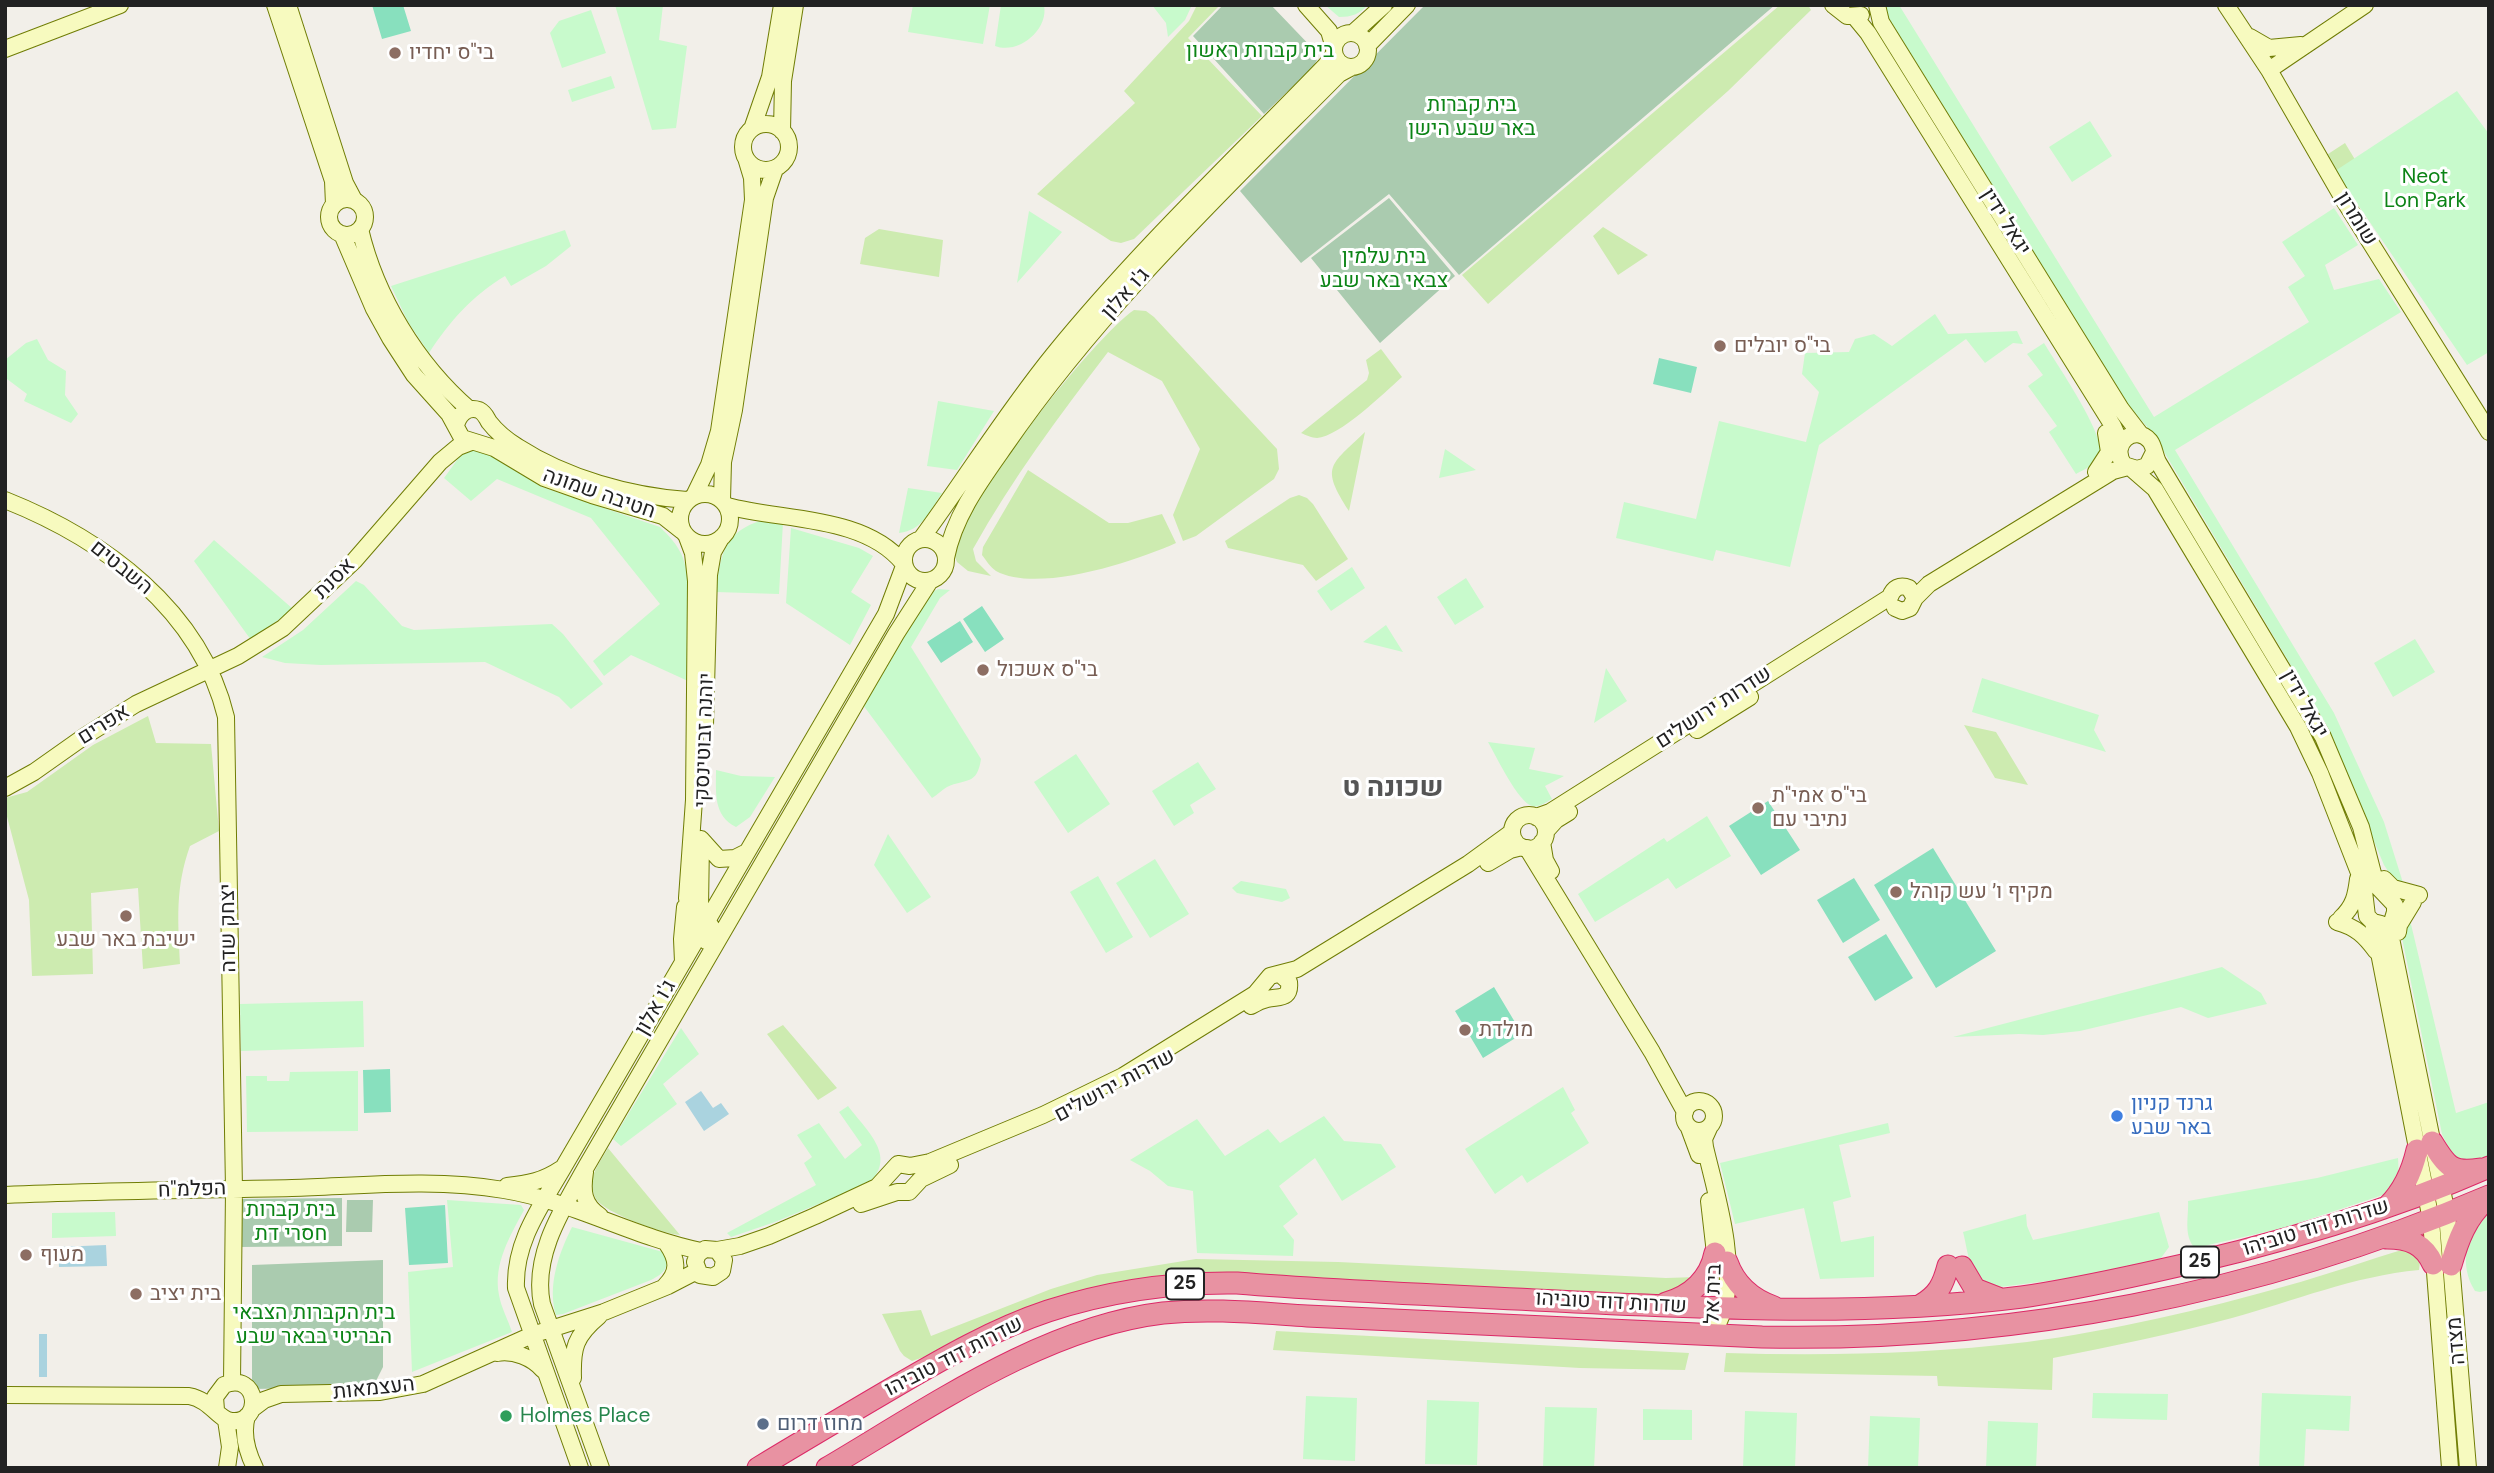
<!DOCTYPE html>
<html>
<head>
<meta charset="utf-8">
<style>
  body { margin:0 }
  #map { position:relative; width:2494px; height:1473px; overflow:hidden; background:#f2efe9; font-family:"DM Sans",sans-serif }
  canvas { display:block }
  .frame { position:absolute; inset:0; border:7px solid #222; pointer-events:none }
</style>
</head>
<body>
<div id="map">
<canvas width="2494" height="1473"></canvas>
<div class="frame"></div>
</div>
<script>
const c = document.querySelector('canvas').getContext('2d');
c.lineJoin = 'round';
function paint(path, color) {
  c.fillStyle = color;
  c.fill(path, 'evenodd');
}
function stroke(path, color, width, dash) {
  c.strokeStyle = color;
  c.lineWidth = width;
  c.lineCap = dash ? 'butt' : 'round';
  c.setLineDash(dash || []);
  c.stroke(path);
}
function write(font, color, halo, rows, align = 'center') {
  c.font = font + ' "DM Sans",Heebo,sans-serif';
  c.lineWidth = 6;
  c.setLineDash([]);
  c.textBaseline = 'middle';
  c.strokeStyle = halo;
  c.fillStyle = color;
  for (const [text, x, y, turn = 0] of rows) {
    c.save();
    c.translate(x, y);
    c.rotate((+turn || 0) * Math.PI / 180);
    c.textAlign = isNaN(turn) ? turn : align;
    if (halo) c.strokeText(text, 0, 0);
    c.fillText(text, 0, 0);
    c.restore();
  }
}
paint(new Path2D(`
  M1197 5H1220L1188 38 1262 116 1134 239 1121 243 1111 241 1037 194 1135 103 1124 91 1189 21Z
  M1780 5H1808L1811 10 1728 91 1488 304 1462 275Z
  M2345 143 2377 196 2357 208 2325 156Z
  M1603 227 1648 255 1618 275 1593 236Z
  M879 229 943 240 939 277 860 264 865 238Z
  M1134 310 1146 311 1154 317 1277 449 1279 469 1274 479 1196 536 1183 541 1173 515 1200 449 1162 381 1108 352C1059 416 1012 479 973 549L976 561 991 576 968 571 957 562C956 560 954 554 955 552 959 507 1095 336 1134 310Z
  M1381 349 1402 377C1384 393 1339 437 1317 438 1312 438 1306 435 1301 433L1367 380 1369 373 1366 360Z
  M1365 432 1349 511C1320 466 1330 466 1365 432Z
  M1028 470 1109 523H1128L1162 514 1176 543C1136 561 1038 594 996 571 990 567 986 560 982 555L983 547Z
  M1299 495 1307 498 1313 504 1348 559 1316 581 1303 565 1228 548 1225 541 1290 498Z
  M148 716 156 743 211 744 219 831 190 846C175 888 178 920 180 964L143 969 138 888 91 893 93 974 32 976 29 900 5 809V798L27 792 93 745Z
  M1964 725 1996 732 2028 785 1995 778Z
  M783 1025 837 1088 818 1100 767 1034Z
  M608 1148 680 1235C663 1234 605 1213 596 1199 593 1194 591 1183 593 1177 595 1168 603 1157 608 1148Z
  M2408 1248 2420 1261 2419 1270C2354 1276 2294 1301 2232 1318 2173 1334 2113 1346 2053 1358L2052 1390 1938 1386 1937 1376 1724 1372 1726 1353C1826 1356 1927 1354 2027 1342 2111 1331 2205 1309 2286 1286 2327 1275 2367 1260 2408 1248Z
  M1196 1259 1338 1262 1666 1278 1697 1277 1669 1294 1654 1296 1156 1280 912 1361 904 1356 900 1351 882 1314 921 1310 931 1336 1051 1289 1097 1275Z
  M1276 1331 1689 1353 1685 1370 1580 1368 1273 1350Z`), '#cdebb0');
paint(new Path2D(`
  M1223 5H1271L1317 53V60L1313 67 1264 114 1193 36Z
  M1425 5H1775L1459 275 1389 194 1301 263 1240 191Z
  M1389 198 1455 276 1380 343 1311 258Z
  M342 1198V1246L240 1247V1199Z
  M347 1200H373L372 1232H346Z
  M383 1260V1367L373 1387 252 1389V1265Z`), '#aacbaf');
paint(new Path2D(`
  M615 5H663L659 40 687 46 676 128 652 130Z
  M913 5H990L983 44 908 32Z
  M1001 5H1044C1049 30 1018 55 995 46Z
  M1152 5H1192L1185 20 1168 37 1166 23Z
  M1325 5H1368C1359 14 1352 17 1339 17Z
  M1886 5H1899L2154 417 2309 322 2288 287 2305 276 2282 242 2334 208 2358 245 2325 265 2334 290 2379 279 2401 312 2175 450 2334 713 2384 822 2404 886 2390 874 2384 865 2321 716 2154 435 2130 407 1888 17Z
  M591 10 606 53 562 68 550 33 559 21Z
  M611 76 615 88 572 102 568 90Z
  M2457 91 2489 134V352L2467 365 2335 171Z
  M2090 121 2112 156 2072 182 2049 147Z
  M1029 211 1062 232 1017 283Z
  M565 230 571 246 546 266 511 286 505 276C472 296 450 321 429 353L408 322 391 286Z
  M1935 314 1948 334 2017 331 2023 344 2013 343 1985 363 1966 339 1819 445 1790 567 1716 550 1713 561 1616 538 1624 502 1696 519 1719 421 1806 442 1819 392 1802 374 1805 353 1849 352 1855 339 1874 334 1892 346Z
  M37 339 48 360 66 371 65 395 78 414 71 423 24 401 27 394 7 379 5 381V360L26 343Z
  M2044 343C2056 363 2105 434 2100 454 2098 464 2085 469 2076 474L2049 432 2057 426 2028 386 2043 375 2027 354Z
  M938 401 994 411 957 470 927 466Z
  M474 448 486 451 542 487 660 527C669 536 678 545 683 558 693 586 688 648 688 681L631 655 604 676 593 661 660 604 591 518 497 479 471 501 444 478 460 456Z
  M1445 449 1476 470 1439 478Z
  M908 488 942 493C929 512 923 530 899 533Z
  M763 520 783 522 779 594 716 592C720 556 724 531 763 520Z
  M791 528 859 548 873 556 851 592 871 605 850 645 786 603Z
  M214 540 293 609 251 640 194 561Z
  M1352 567 1365 588 1331 611 1317 591Z
  M1466 578 1484 607 1455 625 1437 597Z
  M356 581 364 585 402 626 414 630 552 624 563 634 603 684 571 709 559 697 485 662 321 665 285 663 262 657 303 630Z
  M938 589 950 590 940 598 911 647 981 759C977 786 966 778 947 787 942 790 937 795 932 798L863 705 924 597Z
  M1386 625 1403 652 1363 642Z
  M2415 639 2435 672 2393 697 2374 663Z
  M1606 668 1627 701 1594 723Z
  M1982 678 2099 715 2094 730 2106 752 1972 712Z
  M1488 742 1535 748 1529 769 1564 776 1545 786 1552 799C1546 802 1539 808 1532 806 1518 802 1496 756 1488 742Z
  M1076 754 1110 804 1068 833 1034 782Z
  M1198 762 1216 789 1190 805 1194 813 1174 826 1152 791Z
  M716 770 741 776 775 777 750 817 736 827C713 816 716 792 716 770Z
  M1707 816 1731 856 1676 889 1668 878 1595 922 1578 894 1664 838 1667 842Z
  M888 834 931 897 907 913 874 865Z
  M1155 859 1189 914 1150 938 1116 883Z
  M1098 876 1133 937 1106 953 1070 892Z
  M1241 881 1286 889 1290 898 1282 902 1237 893 1232 888Z
  M2410 920 2456 1113 2489 1102V1156C2461 1166 2453 1159 2442 1134L2402 938Z
  M2222 967 2261 993 2267 1004 2208 1018 2181 1007 2080 1031 2043 1035 2019 1034 1953 1037Z
  M363 1001 364 1047 241 1051 240 1004Z
  M681 1028 699 1054 663 1084 677 1104 621 1146 613 1139Z
  M358 1071V1131L247 1132 246 1076H267V1081H289L290 1072Z
  M1563 1087 1575 1110 1571 1113 1589 1143 1527 1183 1522 1175 1495 1194 1465 1149Z
  M848 1106C866 1130 898 1156 869 1183L775 1222 731 1237 727 1233 816 1185 804 1163 812 1157 797 1135 819 1123 845 1159 862 1145 839 1112Z
  M1324 1116 1344 1141 1381 1144 1396 1167 1342 1201 1315 1158 1279 1186 1298 1214 1283 1226 1294 1240 1293 1256 1197 1253 1193 1191 1168 1186 1150 1171 1130 1160 1197 1119 1225 1156 1268 1129 1280 1143Z
  M1888 1123 1890 1133 1839 1145 1851 1197 1833 1202 1841 1242 1874 1236V1277L1820 1279 1804 1208 1735 1224 1720 1163Z
  M2398 1158 2399 1178 2389 1193 2283 1228 2195 1248C2183 1236 2189 1216 2188 1201L2317 1178Z
  M447 1200 521 1205 524 1210C510 1236 493 1264 499 1295 501 1307 508 1320 512 1332L412 1372 408 1272 453 1267Z
  M2489 1211V1290L2480 1292 2475 1291C2458 1264 2466 1231 2489 1211Z
  M115 1212 116 1236 52 1238V1213Z
  M2159 1212 2169 1247 2161 1258 2147 1262 2087 1276 1992 1288C1968 1276 1969 1255 1963 1232L2026 1214 2027 1226 2033 1240Z
  M572 1227 663 1252C671 1266 665 1273 651 1280L563 1314 556 1315C547 1286 559 1253 572 1227Z
  M2093 1393 2168 1394 2167 1420 2092 1418Z
  M2262 1393 2351 1396 2349 1431 2306 1429 2304 1468H2259Z
  M1306 1396 1357 1398 1355 1461 1303 1459Z
  M1427 1400 1479 1402 1477 1465 1425 1464Z
  M1545 1407 1597 1408 1594 1468H1543Z
  M1643 1409 1692 1410V1440H1643Z
  M1745 1411 1797 1413 1795 1468H1743Z
  M1870 1416 1920 1418 1918 1468H1868Z
  M1988 1421 2038 1423 2036 1468H1986Z`), '#c8facc');
paint(new Path2D(`
  M372 5H403L411 31 382 39Z
  M1659 358 1697 367 1691 393 1653 384Z
  M982 606 1004 639 985 652 963 619Z
  M960 621 973 642 941 663 927 642Z
  M1768 801 1800 850 1761 875 1729 826Z
  M1933 848 1996 951 1936 988 1874 885Z
  M1854 878 1880 920 1843 943 1817 900Z
  M1886 934 1913 978 1875 1001 1848 957Z
  M1494 987 1522 1034 1483 1058 1455 1011Z
  M390 1069 391 1112 364 1113 363 1070Z
  M445 1205 448 1263 409 1265 405 1208Z`), '#88e0be');
paint(new Path2D(`
  M701 1091 713 1108 721 1103 729 1114 704 1131 685 1102Z
  M106 1245 107 1266 59 1267 58 1247Z
  M39 1334H47V1377H39Z`), '#aad3df');
const secondary = new Path2D(`
  M275 5 333 181 334 205
  M288 5 345 183 354 200
  M1306 5 1329 31 1334 48
  M1833 5 1847 16 1861 15
  M1877 5 1881 22 2121 409 2141 435
  M2226 5 2269 70 2345 202 2489 432
  M1854 16 1868 33 2113 426 2121 444
  M1353 33 1384 5
  M1334 50a17 17 0 1 1 34 0a17 17 0 1 1-34 0Z
  M2250 37 2269 48 2301 45
  M1367 46 1407 5
  M5 49 120 5
  M2269 70 2365 5
  M743 147a23 23 0 1 1 46 0a23 23 0 1 1-46 0Z
  M752 129 770 77 782 5
  M782 131 783 81 795 5
  M329 217a18 18 0 1 1 36 0a18 18 0 1 1-36 0Z
  M360 229C376 297 417 364 469 409
  M342 234 374 309 390 338 414 375 449 414 462 438 494 448 544 478 592 495 663 516 682 531
  M456 426C458 415 467 406 479 410 485 413 486 417 489 422 496 431 508 441 518 447 566 478 630 496 687 500
  M2154 452 2147 466 2137 469 2124 465C2109 444 2135 423 2150 441 2154 446 2155 456 2158 462L2323 737 2361 827 2376 885 2395 905V912L2391 925V938L2447 1214 2468 1468
  M2132 469 2155 489 2298 727 2320 773 2363 883 2367 916 2373 922 2381 924
  M2096 472 2109 452 2106 433
  M680 519a25 25 0 1 1 50 0a25 25 0 1 1-50 0Z
  M694 496 709 465 719 431 753 200 752 178 746 158
  M5 500C103 539 200 609 226 717L234 1189 232 1382
  M722 500 723 462 734 410 765 198 775 169
  M727 506C782 521 864 515 903 563
  M687 537 693 553 696 581 694 800 687 898 692 925 706 941
  M904 560a21 21 0 1 1 42 0a21 21 0 1 1-42 0Z
  M921 539C966 478 1006 413 1054 354 1137 252 1234 160 1326 65L1334 54
  M946 558C954 516 981 480 1005 446 1100 308 1222 192 1339 74L1352 67
  M1895 608 1902 611 1910 608 1915 598 1929 584 2113 471 2128 467
  M705 725 709 575 713 552 721 538
  M1697 730 1750 697
  M5 788 34 772 85 736 136 704 238 656 283 628 354 561 440 462 458 447 471 442
  M1512 832a17 17 0 1 1 34 0a17 17 0 1 1-34 0Z
  M1536 817 1550 812 1890 597C1893 588 1900 584 1909 588L1915 598
  M1546 831 1556 820 1569 812
  M701 839 719 859 735 858 747 852
  M701 842 700 908 712 928
  M1542 842 1545 860 1551 871
  M1527 848 1652 1052 1685 1112
  M1488 863 1510 850 1522 847
  M2384 879 2393 888 2419 895
  M2341 918C2354 906 2356 895 2358 879
  M2337 922C2356 927 2365 936 2376 951
  M2373 922 2431 1220 2450 1468
  M2398 932 2399 925 2413 902
  M683 962 682 939 685 907
  M1251 1006C1256 1003 1261 1000 1267 999 1279 996 1291 1000 1289 982L1280 974
  M1684 1116a15 15 0 1 1 30 0a15 15 0 1 1-30 0Z
  M1689 1128 1699 1155
  M1709 1128 1704 1139 1705 1147C1716 1194 1738 1263 1723 1310 1721 1319 1716 1327 1713 1335
  M585 1172C582 1191 583 1205 600 1216
  M507 1186C528 1184 543 1181 561 1169
  M5 1195C101 1191 196 1190 292 1188 361 1186 434 1178 504 1190 572 1201 633 1237 701 1251
  M1709 1201 1716 1262
  M861 1204 897 1192H909L921 1179 950 1165
  M717 1250 724 1260 722 1271 713 1277 700 1275 695 1262 698 1254 705 1249 717 1250 740 1246 769 1236 815 1216 877 1187 898 1164 910 1166 930 1162 1043 1115 1123 1076 1255 994 1270 976 1297 969 1468 864 1512 832
  M665 1286C679 1272 678 1260 667 1244
  M497 1353C514 1350 533 1358 543 1370
  M573 1378C572 1348 575 1336 599 1316
  M5 1395 189 1396C211 1400 218 1420 232 1421 263 1424 259 1371 224 1385L215 1397 216 1410
  M252 1409 264 1400 281 1394 380 1392 423 1384 532 1335 604 1312 668 1286 697 1271
  M247 1416C242 1433 247 1452 255 1468
  M226 1420 230 1447 227 1468
  M580 1468 516 1288C514 1242 541 1206 563 1168L886 614 904 566
  M601 1468 542 1304C532 1255 563 1208 586 1167L896 634 930 581`);
const highway = new Path2D(`
  M2432 1142C2446 1165 2451 1174 2480 1169
  M2388 1206C2404 1190 2412 1172 2417 1150
  M2387 1238C2409 1238 2424 1244 2433 1264
  M1727 1262C1735 1285 1751 1299 1774 1307
  M2451 1265C2458 1240 2466 1218 2486 1200
  M1962 1267 1975 1289 1998 1298
  M1666 1303C1691 1296 1710 1279 1715 1253
  M1921 1305C1938 1295 1943 1285 1948 1266
  M758 1468C804 1440 850 1413 896 1386 944 1358 994 1329 1048 1311 1109 1291 1173 1282 1237 1283 1349 1292 1462 1296 1575 1302 1724 1309 1873 1316 2022 1297 2064 1291 2106 1282 2147 1273 2264 1248 2380 1215 2489 1167
  M827 1468C929 1408 1044 1327 1163 1313 1211 1308 1259 1313 1307 1316L1762 1337C2011 1342 2259 1294 2489 1196`);
stroke(secondary, '#707d05', 18);
stroke(highway, '#dc2a67', 23);
stroke(secondary, '#f7fabf', 16);
stroke(highway, '#e892a2', 21);
for (const [x, y, r, color] of [
  [395,53,7,"#8d6e63"],
  [1720,346,7,"#8d6e63"],
  [983,670,7,"#8d6e63"],
  [1758,808,7,"#8d6e63"],
  [1896,892,7,"#8d6e63"],
  [126,916,7,"#8d6e63"],
  [1465,1030,7,"#8d6e63"],
  [2117,1116,7,"#3f7fe0"],
  [26,1255,7,"#8d6e63"],
  [136,1294,7,"#8d6e63"],
  [506,1416,7,"#2e9e5b"],
  [763,1424,7,"#5c6f8a"]
]) {
  const dot = new Path2D();
  dot.arc(x, y, r, 0, 2 * Math.PI);
  c.fillStyle = color;
  c.fill(dot);
  stroke(dot, '#fff', 2.5);
}
for (const [x, y, w] of [
  [2200,1262,38],
  [1185,1284,38]
]) {
  const box = new Path2D();
  box.roundRect(x - w / 2, y - 15.5, w, 31, 5);
  c.fillStyle = '#fff';
  c.fill(box);
  stroke(box, '#222', 2);
}
write('bold 19px', '#222', null, [
  ["25",2200,1262],
  ["25",1185,1284]
]);
write('21px', '#0c8416', '#fff', [
  ["בית קברות ראשון",1260,51],
  ["בית קברות",1472,105],
  ["באר שבע הישן",1472,129],
  ["Neot",2425,177],
  ["Lon Park",2425,201],
  ["בית עלמין",1384,257],
  ["צבאי באר שבע",1384,281],
  ["בית קברות",291,1210],
  ["חסרי דת",291,1234],
  ["בית הקברות הצבאי",314,1313],
  ["הבריטי בבאר שבע",314,1337]
]);
write('21px', '#785e54', '#fff', [
  ["בי\"ס יחדיו",409,53],
  ["בי\"ס יובלים",1734,346],
  ["בי\"ס אשכול",997,670],
  ["בי\"ס אמי\"ת",1772,796],
  ["נתיבי עם",1772,820],
  ["מקיף ו׳ עש קוהל",1910,892],
  ["ישיבת באר שבע",126,940,"center"],
  ["מולדת",1479,1030],
  ["מעוף",40,1255],
  ["בית יציב",150,1294]
], 'left');
write('21px', '#222', '#fff', [
  ["שומרון",2356,219,58],
  ["יגאל ידין",2005,222,58],
  ["ג'ו אלון",1126,294,-48],
  ["חטיבה שמונה",599,494,19],
  ["השבטים",121,568,39],
  ["אסנת",335,579,-45],
  ["יגאל ידין",2304,704,61],
  ["שדרות ירושלים",1714,708,-33],
  ["אפרים",104,725,-32],
  ["יוהנה זבוטינסקי",705,740,-88],
  ["יצחק שדה",229,928,-91],
  ["ג'ו אלון",656,1008,-60],
  ["שדרות ירושלים",1115,1086,-28],
  ["הפלמ\"ח",192,1190,-2],
  ["שדרות דוד טוביהו",2316,1228,-17],
  ["בית אל",1714,1294,-88],
  ["שדרות דוד טוביהו",1611,1303,3],
  ["מצדה",2457,1341,-95],
  ["שדרות דוד טוביהו",954,1357,-27],
  ["העצמאות",374,1389,-6]
]);
write('21px', '#366cbe', '#fff', [
  ["גרנד קניון",2131,1104],
  ["באר שבע",2131,1128]
], 'left');
write('21px', '#27864d', '#fff', [
  ["Holmes Place",520,1416]
], 'left');
write('21px', '#4e5e75', '#fff', [
  ["מחוז דרום",777,1424]
], 'left');
write('bold 28px', '#555', '#fff', [
  ["שכונה ט",1393,789]
]);
</script>
</body>
</html>
